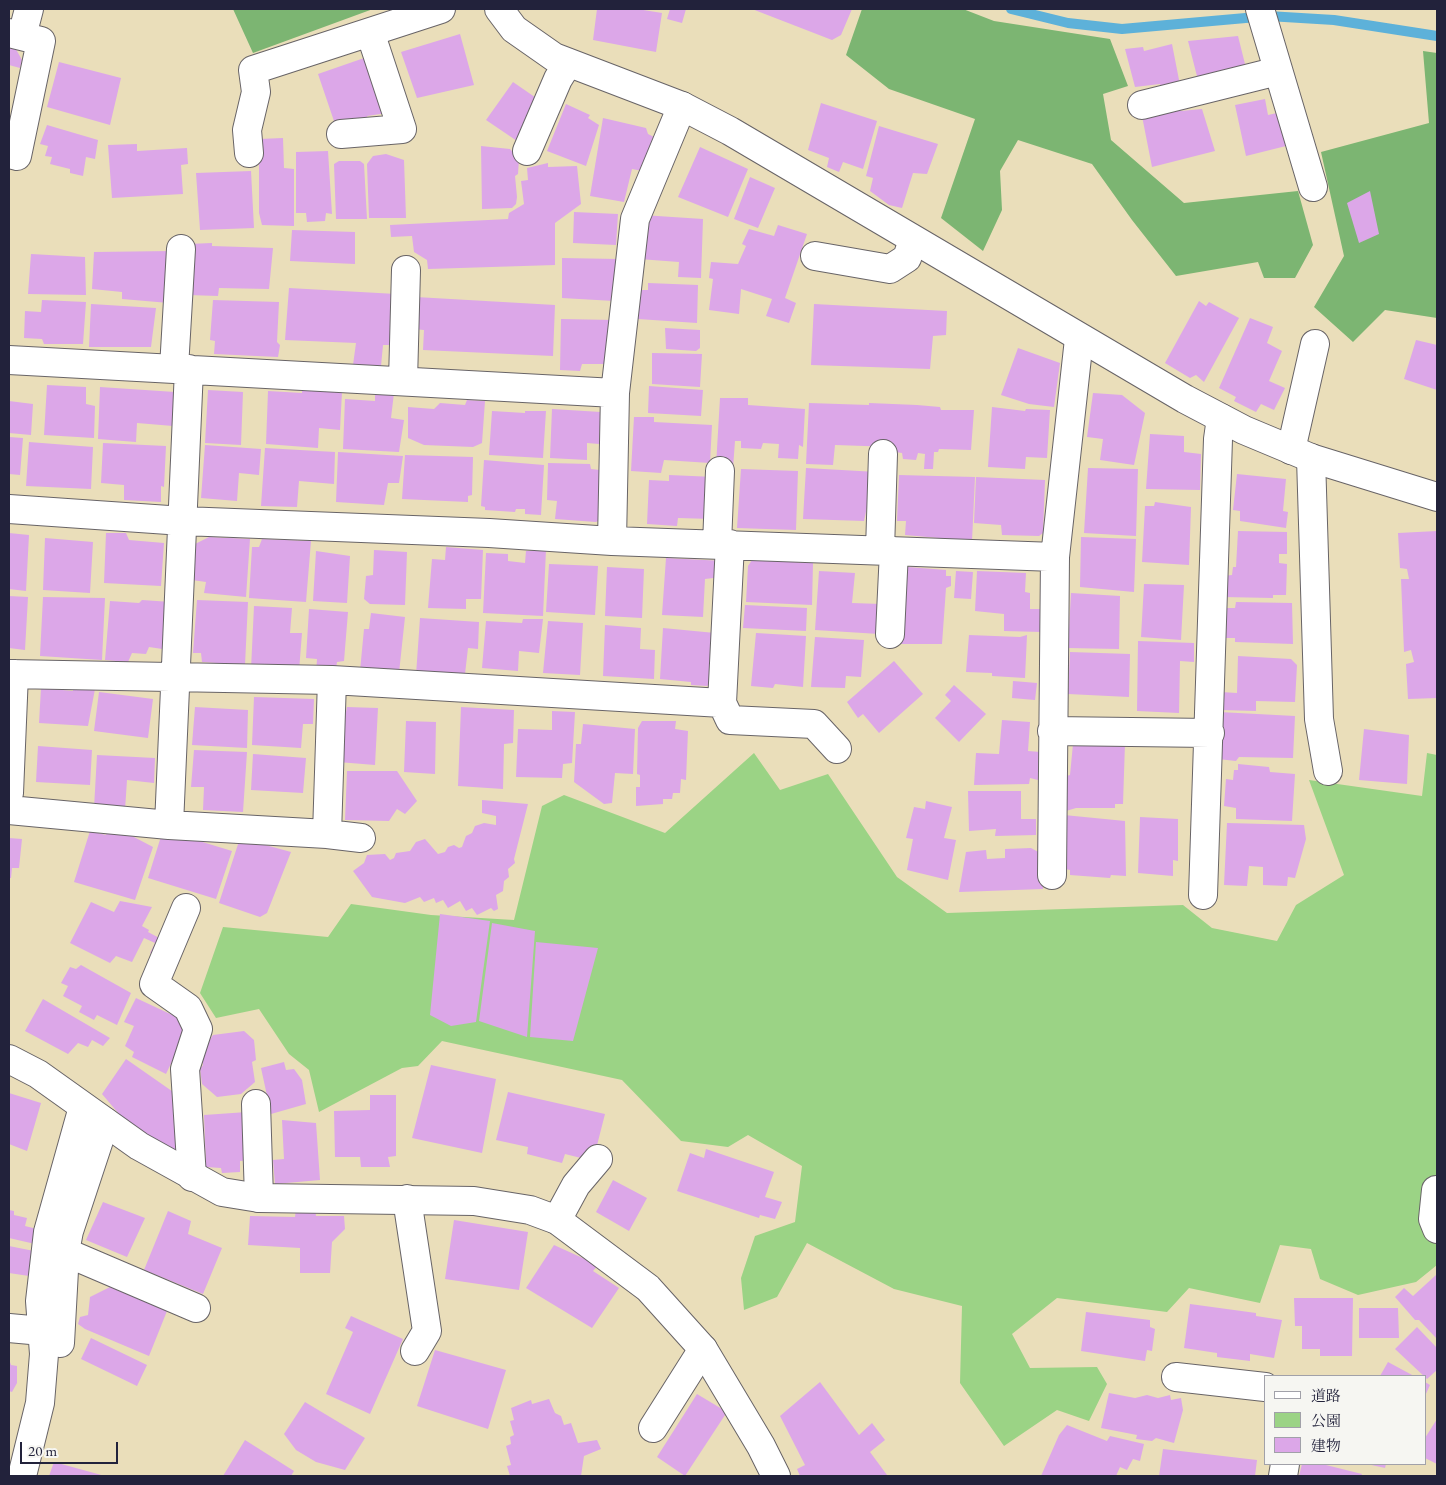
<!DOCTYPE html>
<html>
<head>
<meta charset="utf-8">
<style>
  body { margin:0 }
  #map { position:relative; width:1446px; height:1485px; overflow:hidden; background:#eadeba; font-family:"EB Garamond","Noto Serif JP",serif }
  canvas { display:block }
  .frame { position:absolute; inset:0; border:10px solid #22223b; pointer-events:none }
  .legend { position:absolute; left:1264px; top:1375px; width:162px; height:90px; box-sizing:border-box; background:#f6f6f2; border:1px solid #a1a1a9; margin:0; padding:6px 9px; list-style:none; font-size:15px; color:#22223b }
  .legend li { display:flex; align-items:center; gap:10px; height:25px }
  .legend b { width:25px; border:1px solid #a1a1a9 }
  .scale { position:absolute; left:20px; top:1442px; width:98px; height:22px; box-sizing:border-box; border:2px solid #22223b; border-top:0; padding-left:6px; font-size:15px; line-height:18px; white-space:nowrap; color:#22223b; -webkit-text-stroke:4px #f6f6f2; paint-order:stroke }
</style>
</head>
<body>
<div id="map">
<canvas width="1446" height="1485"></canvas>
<div class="frame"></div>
<ul class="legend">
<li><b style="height:6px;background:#fff"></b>道路</li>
<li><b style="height:14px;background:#9bd385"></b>公園</li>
<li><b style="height:14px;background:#dca7e8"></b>建物</li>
</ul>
<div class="scale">20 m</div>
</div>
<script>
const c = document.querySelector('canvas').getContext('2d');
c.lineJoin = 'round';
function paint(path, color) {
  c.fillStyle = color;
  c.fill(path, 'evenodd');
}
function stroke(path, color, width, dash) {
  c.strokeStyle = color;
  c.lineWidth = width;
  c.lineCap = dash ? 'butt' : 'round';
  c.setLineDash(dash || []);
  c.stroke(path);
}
paint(new Path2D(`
  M754 753 780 790 828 774 897 877 947 913 1183 905 1212 928 1277 941 1296 905 1344 875 1309 780 1422 796 1427 753 1437 755V1175L1433 1181 1437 1265 1416 1282 1358 1295 1320 1279 1311 1249 1280 1245 1260 1303 1189 1288 1167 1312 1057 1298 1012 1334 1030 1368 1097 1367 1107 1384 1089 1421 1057 1410 1004 1446 960 1383 962 1306 894 1289 807 1243 777 1297 744 1310 741 1278 755 1236 795 1222 802 1166 748 1135 728 1147 681 1141 622 1080 442 1041 418 1066 402 1068 319 1112 309 1070 289 1054 259 1009 216 1018 200 993 223 927 328 937 351 904 431 915 514 920 542 806 564 795 665 833Z`), '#9bd385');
paint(new Path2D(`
  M233 9H373L253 53Z
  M862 9H963L994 21 1110 39 1128 86 1103 94 1111 140 1184 203 1298 191 1313 245 1295 278H1264L1258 262 1176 276 1132 220 1092 164 1018 140 1000 171 1002 210 983 251 941 218 975 119 889 89 846 55Z
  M1423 51 1437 53V318L1385 310 1353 342 1314 307 1344 256 1321 152 1429 123Z`), '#7cb572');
stroke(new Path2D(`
  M1011 9 1068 23 1122 29 1268 16 1334 20 1437 36`), '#5db1d9', 10);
paint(new Path2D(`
  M597 9H637L662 13 656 52 593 40Z
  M670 9H686L682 23 667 19Z
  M752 9H852L841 35 832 40Z
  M460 34 474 85 417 98 401 52Z
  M1238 36 1247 72 1199 84 1188 41Z
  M9 43 13 44 22 60 20 68 9 65Z
  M1172 44 1180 85 1162 91 1160 84 1135 87 1125 49 1143 47 1144 51Z
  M367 57 387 113 367 116 369 123 335 124 318 74Z
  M59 62 121 78 110 125 47 107Z
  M513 82 542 102 517 141 486 120Z
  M1265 99 1268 115 1277 113 1286 146 1246 156 1235 105Z
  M821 103 877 121 863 169 843 162 839 172 827 167 829 158 808 150Z
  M566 104 590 115 588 118 599 125 586 166 547 151Z
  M1178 109 1181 111 1202 109 1215 151 1152 167 1142 116Z
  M603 118 646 128 648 134 658 139 648 172 632 169 624 202 590 196Z
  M47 125 98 140 95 159 86 157 83 176 70 173V169L50 164 52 157 45 156 48 146 40 144Z
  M879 126 938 144 927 174 913 173 902 208 889 205 870 191 873 178 866 176Z
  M283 138 284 168 294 169V226L262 225 259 213V139Z
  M137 144V151L187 148 188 164 181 165 183 194 112 198 108 145Z
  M481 146 510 149 519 159 518 174 515 176 517 197 516 204 512 208 482 209Z
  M700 147 748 169 728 217 678 197Z
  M328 151 332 214 326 213 325 221 307 222 306 213H296V152Z
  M386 154 404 160 406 218H369L367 164 373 156Z
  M339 161H360L364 164 367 219H336L334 164Z
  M548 163V167L577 166 581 204 555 223V265L428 269 427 260 414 252 412 236 391 237 390 225 508 219 509 213 524 204 521 181 528 180 527 168Z
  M251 171 254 228 200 230 196 173Z
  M750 177 775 188 758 228 734 219Z
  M1370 191 1379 234 1359 243 1347 203Z
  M574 212 618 214 616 245 573 243Z
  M642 215 703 219 701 278 678 277 679 262 639 259Z
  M778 225 807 234 785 298 796 303 789 323 766 316 772 299 741 289 739 314 709 310 713 279 709 278 711 262 738 264 746 246 742 244 749 229 774 236Z
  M292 230 355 232V264L290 261Z
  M212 243V246L273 248 269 289 219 288 218 296 188 295V244Z
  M172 251 169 303 122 299V292L92 289 94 252Z
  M31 254 85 257 86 295 28 294Z
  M562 258 618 259 614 301 562 298Z
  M648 283 698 285 697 323 638 319 639 290H648Z
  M289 288 396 294 392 345H383L381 366 353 365 356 343 285 340Z
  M416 297 555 305 553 356 423 350 424 330 413 329Z
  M42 300 86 302 83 344H44L42 339 24 338 25 311 41 312Z
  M213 300 279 302 277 342 280 345 278 357 214 354 215 341 210 340Z
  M1199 301 1206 306 1209 302 1239 318 1204 382 1196 375 1190 378 1165 363Z
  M91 304 156 308 151 347H89Z
  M814 304 947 311 946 335 933 336 930 369 811 365Z
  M1250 318 1273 327 1267 343 1282 351 1269 381 1285 388 1274 410 1261 404 1256 412 1234 401 1236 397 1219 388Z
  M561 319 615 320 612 364H582L580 371 560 370Z
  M665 328 700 330V348L696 351 666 349Z
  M1416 340 1437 345V390L1404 379Z
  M1018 348 1060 363 1054 407 1029 404 1001 395Z
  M652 353 702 354 700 387 652 384Z
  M47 385 86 387V404L95 406 94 438 44 435Z
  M649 386 703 390 701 416 648 413Z
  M100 387 175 392 173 426 137 423 136 442 98 439Z
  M208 390 243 392 241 445 205 443Z
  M302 390 342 392 340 430 319 428 318 448 266 444 268 391 302 393Z
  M375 392 394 393 391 418 404 420 399 452 343 449 345 399 375 401Z
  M1093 393 1122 395 1145 413 1134 465 1100 460 1103 439 1087 437Z
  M720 398H748V405L805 409 803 447 799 445 798 459 778 458 779 444 763 443 761 449 741 448V441H735L733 468 716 466Z
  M467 400 485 401 482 443 473 447 424 445 408 438V407L434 409 440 403 465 405Z
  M9 401 33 404 31 435 9 433Z
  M809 403 869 405V403L917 405 940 407 941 410H974L971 450 939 449 938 452H934L933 469H924L925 454 918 453 916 460 903 459 902 453 895 452 894 447 835 445 833 465 806 464Z
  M992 407 1025 411 1026 409 1050 410 1047 458 1026 457 1025 469 988 467Z
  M552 409 601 412 599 444 587 443V460L550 458Z
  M492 411 525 413V411H546L543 458 489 455Z
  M634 417H654V422L712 425 710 463 664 460 661 473 631 471Z
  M1150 434 1184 436V452L1201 454 1200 490 1146 489Z
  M9 437 23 438 20 475 9 474Z
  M29 442 93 447 91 489 26 486Z
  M103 443 166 446 164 487 161 486V502L124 500V485L101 483Z
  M205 445 261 449 259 475 239 473 237 501 201 498Z
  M265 448 335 452 334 484 299 481 297 507 261 506Z
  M338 452 403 456 399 483H388L384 505 336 502Z
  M405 455 473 457 472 495 468 496V502L402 499Z
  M484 460 544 465 541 515 525 514V509H516L515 512 485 510V507L481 506Z
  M548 463 590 464 591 469 600 470 603 518 596 522 555 519 557 501 547 500Z
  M806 468 877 472 875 508 867 507 864 521 803 519Z
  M1088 468 1138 469 1136 536 1084 533Z
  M741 469 798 471 796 530 737 528Z
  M1237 474 1286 479 1283 511 1288 512 1286 528 1240 521V511L1233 510Z
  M669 475 715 477 712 519 678 518 677 526 647 524 649 480 669 481Z
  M899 475 975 477 972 541 905 535 906 521H897Z
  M976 477 1045 480 1043 533 1039 536 1002 535 1001 525 974 523Z
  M1155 502 1191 507 1189 565 1142 562 1145 506H1154Z
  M1238 531 1287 532V554H1279V563L1287 564 1286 595H1273V598L1223 597V576L1232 575 1233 567H1236Z
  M1437 531V698L1408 699 1406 664 1414 662 1411 650 1404 652 1401 579H1409L1407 569 1400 568 1398 533Z
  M9 533 29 535 26 591 9 589Z
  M106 533H126L129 540 164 543 161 586 104 583Z
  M209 537 250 539 246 597 204 593 206 582 192 580 195 544Z
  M1081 537 1136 539 1134 592 1080 587Z
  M45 538 93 542 90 593 43 590Z
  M262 539 311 541 306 602 249 598 252 547H259Z
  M446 547 483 550 481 599H466V609L428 608 432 559 445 560Z
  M374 550 407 552 405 605 370 604 364 599 366 576 373 575Z
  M546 550 543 616 483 613 486 553 508 554V561L525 563 526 551Z
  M316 551 350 556 347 603 313 601Z
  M666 558 724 561 722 577 705 579 703 617 662 615Z
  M752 560 813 563 812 605 746 602 748 566Z
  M549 564 598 566 595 615 546 612Z
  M607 567 644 569 642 618 605 616Z
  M908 567 946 570V576H951V586L946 588 942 644H901Z
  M819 571 855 573 852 603 881 604 879 634 815 630Z
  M956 571 973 572 971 599 954 598Z
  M977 571 1026 573 1025 592 1030 593V609H1042V632L1004 631V614L975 611Z
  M1144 584 1184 585 1181 640 1141 637Z
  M1071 593 1120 596 1119 649 1068 648Z
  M9 596 28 597 25 650 9 648Z
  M43 597 105 598 102 660 40 656Z
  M142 600 171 602 169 650 149 647 146 654 132 653 128 662 105 660 110 601 139 603Z
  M197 600 248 602 245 665 202 662 201 653H193Z
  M1236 602 1292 603 1293 644 1235 642V638H1226L1227 608H1235Z
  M745 605 807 608 806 631 743 628Z
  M254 606 292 608 290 633H302L299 671 251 669Z
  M309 609 348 612 344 661 337 662 335 675 316 673 317 659 306 658Z
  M371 613 405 617 399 673 360 671 364 629H369Z
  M420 618 479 622 478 649 468 648 465 674 416 675Z
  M523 619H543L539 653 519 651 518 671 482 668 486 621 522 623Z
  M548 621 583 623 580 675 543 673Z
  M605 625 641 628 640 649 655 650 654 679 603 676Z
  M663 628 715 633 713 682 707 686 691 685V682L660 679Z
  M756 633 806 636 803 687 775 684 773 688 751 686Z
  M969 635 1020 637 1027 635 1025 678 992 676V673L966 672Z
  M815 637 864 640 861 677 846 676 845 688 811 687Z
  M1138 641 1194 643V662L1180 661 1179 713 1137 711Z
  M1070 652 1130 654 1129 697 1068 694Z
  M1238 656 1291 659 1297 665 1295 702 1256 701V711L1221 710V692L1237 693Z
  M894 661 923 694 879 733 863 714 858 718 847 702Z
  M1013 681 1037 683 1035 700 1012 698Z
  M954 685 986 714 959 742 935 718 951 701 945 695Z
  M41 688 73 691V688L95 689 88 726 39 723Z
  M99 692 153 699 148 738 94 731Z
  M254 697 314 699 313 724H303L301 748 252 745Z
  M195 707 248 710 247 748 192 745Z
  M347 707 378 708 375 765 338 762 340 712H346Z
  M461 707 514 710 513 743 504 744 503 789 458 786Z
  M552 711 575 712 572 763 563 764 562 778 516 777 518 729 552 730Z
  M1219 712 1295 716 1293 758 1239 757 1236 761 1218 759Z
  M1002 720 1030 722 1028 751 1041 752 1038 780 1030 778 1029 784 974 785 976 753 999 754Z
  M406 721 436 722 435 774 404 772Z
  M642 721H676L675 729 688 731 686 780 681 779 680 793H673L672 799H663V804L636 806V787H640V775L637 774 638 728Z
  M583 724 635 729 633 774 615 773 612 803 604 804 574 782 576 744H581Z
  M1364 729 1409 735 1407 784 1359 780Z
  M1125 743 1123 804H1115V808H1076L1066 811V776L1070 775 1073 744Z
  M38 746 92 750 90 785 36 782Z
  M194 750 247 752 243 812 203 810 204 787H191Z
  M253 754 306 758 303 793 251 790Z
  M97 755 155 758 154 783 127 780 125 810 94 808Z
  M1238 764 1269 767 1270 772 1295 774 1292 821 1236 819V808L1224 806 1226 779 1233 780 1234 770H1238Z
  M347 771H397L417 801 405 814 397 809 389 821 345 820Z
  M968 791H1021V819H1036V835L995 836 996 829 969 831Z
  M482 800 528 804 514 859 515 863 508 869 509 877 504 881 503 891 496 895 498 909 494 911 491 908 477 915 472 908 466 911 460 901 448 908 443 900 436 903 434 898 424 902 420 897 405 903 372 897 353 871 364 863 367 855 385 854 390 860 394 858 396 853 410 851 416 842 425 839 438 854 445 852 448 847 454 845 459 848 462 847 466 836 472 833 475 826 484 823 496 825V816L482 813Z
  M926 801 952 807 944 838 956 840 948 880 907 870 913 839 906 838 914 807 925 809Z
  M1064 815 1125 821 1126 876 1111 875 1110 878 1070 875V870L1061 868Z
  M1140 817 1178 819V861L1173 860V876L1138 873Z
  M109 823 133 829 132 836 153 847 135 900 74 882 90 831 106 835Z
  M1227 823 1304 825 1306 839 1295 878 1288 877 1287 886 1263 885V867L1249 866 1247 886 1224 885Z
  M163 830 232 851 216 899 148 878Z
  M9 838 22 839 19 868H12L11 878H9Z
  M240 838 291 852 267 913 260 917 219 903Z
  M1031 848 1042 854 1043 889 959 892 966 852 986 850 987 859 1005 858V849Z
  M120 901 152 907 142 926 149 930 148 932 163 940 154 955 150 953 155 943 144 938 132 962 116 956 110 963 70 943 91 902 114 912Z
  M440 914 490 921 476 1022 451 1026 430 1015Z
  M492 923 535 931 527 1037 479 1021Z
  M536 942 598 948 573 1041 530 1037Z
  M81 965 131 993 117 1025 97 1015 94 1020 79 1012 82 1006 63 996 68 986 61 983 70 967 76 969Z
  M136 998 183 1020 185 1025 183 1038 166 1074 132 1057 134 1052 125 1046 134 1026 124 1022Z
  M43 999 110 1038 103 1046 92 1040 88 1047 78 1043 68 1054 25 1031Z
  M244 1031 254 1040 256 1060 252 1062 255 1082 241 1094 217 1097 202 1084 200 1069 203 1065 202 1052 213 1035Z
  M126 1059 179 1096 183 1147 173 1152 125 1121 102 1094Z
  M284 1062 286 1070 294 1069 302 1080 306 1104 271 1114 261 1068Z
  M431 1065 496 1079 482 1153 412 1138Z
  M508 1092 605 1114 593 1161 565 1154 562 1163 527 1154 528 1147 496 1140Z
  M9 1093 41 1103 27 1151 9 1144Z
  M370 1095H396V1156L388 1157 390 1167H361L360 1157H335L334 1111 370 1110Z
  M247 1112 250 1160 240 1161V1172L222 1173 221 1168 206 1167 204 1115Z
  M282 1120 316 1123 320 1180 275 1184 273 1160 284 1159Z
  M706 1149 774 1172 765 1197 782 1202 775 1219 760 1215 759 1218 677 1191 690 1153 704 1158Z
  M613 1180 647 1198 629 1231 596 1212Z
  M103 1202 145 1218 127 1257 86 1240Z
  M315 1208 316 1216H344L345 1229 332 1242 330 1273H300V1248L248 1245 250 1216 295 1217 296 1209Z
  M9 1210 14 1211V1215L27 1218 25 1226 37 1229 35 1244 9 1238Z
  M168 1211 191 1221 188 1234 222 1248 203 1294 144 1270Z
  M454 1220 528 1232 519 1290 445 1279Z
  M554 1245 598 1265 593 1271 619 1288 592 1328 526 1288Z
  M9 1246 34 1251 29 1276 9 1273Z
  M1436 1275 1437 1277V1339L1419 1320H1415L1395 1297 1404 1288 1413 1296Z
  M110 1287 167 1311 149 1356 85 1329 78 1324 80 1317 88 1315 90 1297Z
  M1294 1298H1353L1352 1356H1320V1349H1302V1326H1295Z
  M1190 1304 1256 1313V1316L1282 1320 1274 1358 1250 1354V1361L1217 1357V1353L1184 1348Z
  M1359 1308H1398L1399 1338H1359Z
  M1086 1312 1150 1320V1327L1155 1329 1152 1351 1147 1350 1145 1361 1081 1351Z
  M351 1316 403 1339 370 1414 326 1394 353 1332 345 1328Z
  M1417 1327 1437 1348V1370L1427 1379 1395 1349Z
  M91 1338 147 1365 137 1386 81 1359Z
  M435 1350 506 1370 488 1429 417 1406Z
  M9 1359 11 1365 17 1366V1383L12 1392 9 1391Z
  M1388 1362 1414 1376H1380Z
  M820 1382 859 1435 872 1423 885 1440 870 1452 887 1475 886 1476H800L797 1469 805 1465 780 1416Z
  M1425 1382 1430 1385 1425 1396Z
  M1109 1393 1135 1398 1147 1395 1158 1398 1170 1395 1171 1400 1181 1398 1183 1410 1174 1443 1156 1438 1152 1441 1136 1439 1137 1435 1101 1428Z
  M697 1394 727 1412 685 1476 657 1457Z
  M549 1399 555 1413 561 1416 564 1425 571 1423 578 1443 597 1440 601 1449 584 1456 581 1476H510L507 1466 511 1465 506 1446 511 1444 510 1437 514 1435 510 1421 514 1420 511 1408 531 1400 532 1404Z
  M305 1402 365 1438 345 1470 316 1462 296 1450 284 1434Z
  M1437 1419V1464L1425 1458V1438Z
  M1067 1425 1107 1441 1110 1436 1144 1444 1140 1461 1133 1459 1127 1470 1120 1467 1116 1476H1041L1059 1435Z
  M245 1440 294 1471 291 1476H223Z
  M1163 1449 1257 1460 1255 1476H1159Z
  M54 1462 105 1476H49Z
  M1302 1464H1322L1362 1474 1361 1476H1299Z
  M1367 1464H1386L1385 1468Z`), '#dca7e8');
const street = new Path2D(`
  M1260 9 1313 187
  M9 33 41 41 17 156 9 154
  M22 36 29 9
  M1142 105 1278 71
  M341 134 402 129 370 32
  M527 151 558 79 568 63
  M249 153 247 130 256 92 253 70 441 9
  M815 256 890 269 907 258 913 240
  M9 360 615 393
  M174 368 181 249
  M403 381 406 270
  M1291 450 1315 344
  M1311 458 1319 719 1328 771
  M9 509 183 521 489 533 612 541 1055 557
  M612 541 615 393 635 219 682 106
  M717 544 720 471
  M880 550 883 454
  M890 634 894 551
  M9 674 332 680 722 703 730 544
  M722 703 730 720 814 724 837 749
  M1052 731 1210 733
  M9 793 14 674
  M9 810 169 825 327 834 332 680
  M169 825 189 369
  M327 834 361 838
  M1052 875 1055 557 1079 339
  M1203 895 1218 439 1221 418
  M186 908 154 984 188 1008 198 1029 185 1069 192 1177
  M256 1104 259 1198
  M1436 1190 1433 1219 1437 1229
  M407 1199 427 1331 415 1351
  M557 1220 576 1185 598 1159
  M65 1252 196 1308
  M9 1328 42 1331
  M60 1343 65 1252 69 1231 105 1122
  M1176 1377 1265 1387
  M653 1428 703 1349
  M22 1476 40 1403 44 1354 40 1301 48 1232 83 1107
  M1283 1476 1285 1464`);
const secondary = new Path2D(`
  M499 9 514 29 554 57 682 106 730 131 1185 399 1244 430 1311 458 1437 497
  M9 1059 38 1074 139 1146 222 1192 259 1198 474 1201 530 1210 557 1220 648 1288 703 1349 761 1446 776 1476`);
stroke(street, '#686467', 30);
stroke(secondary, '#686467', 30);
stroke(street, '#fff', 28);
stroke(secondary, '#fff', 28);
</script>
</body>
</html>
